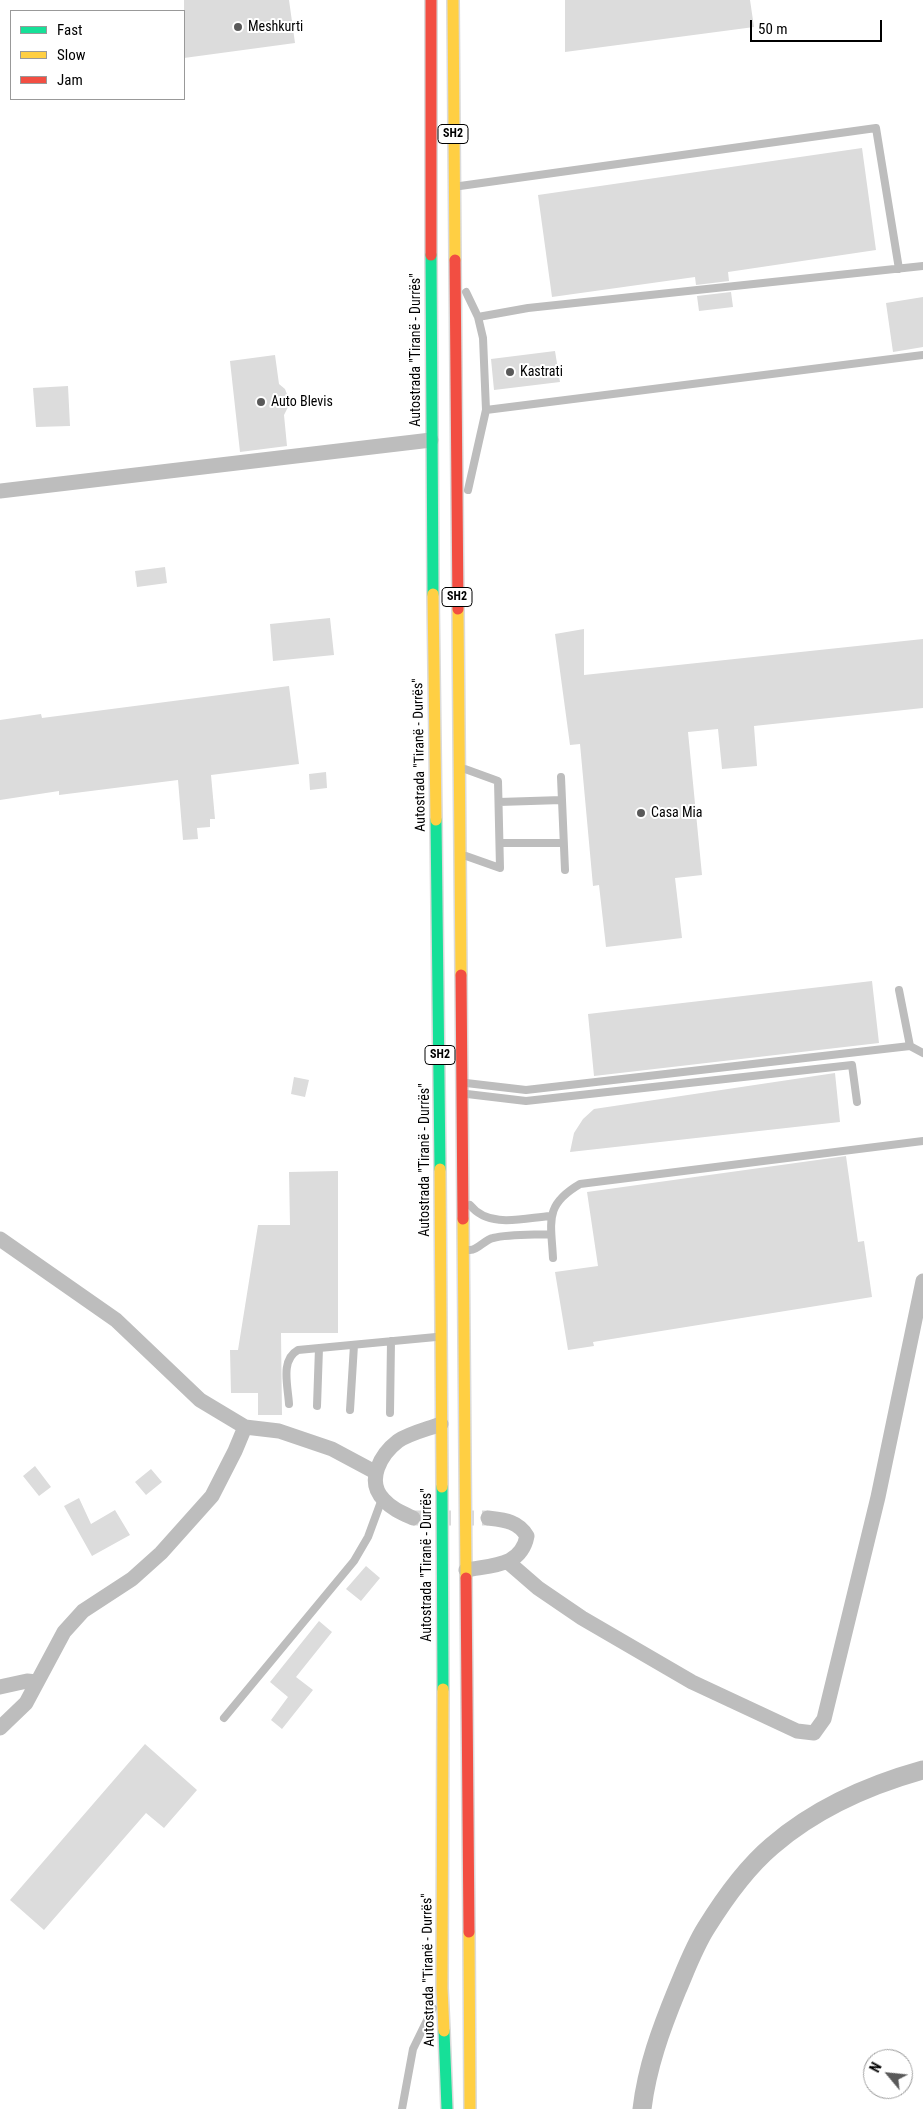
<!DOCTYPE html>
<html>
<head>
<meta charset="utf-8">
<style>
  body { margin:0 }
  #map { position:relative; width:923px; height:2109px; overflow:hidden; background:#fff; font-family:"Roboto Condensed",sans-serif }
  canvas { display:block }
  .legend { position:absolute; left:10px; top:10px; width:175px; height:90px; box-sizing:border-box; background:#fff; border:1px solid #999; margin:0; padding:6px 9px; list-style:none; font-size:15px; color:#000 }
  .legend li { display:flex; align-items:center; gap:10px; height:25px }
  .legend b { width:25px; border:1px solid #999 }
  .north { position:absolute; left:863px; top:2049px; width:50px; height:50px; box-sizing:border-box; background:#fff; border:1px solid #999; border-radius:50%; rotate:298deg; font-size:14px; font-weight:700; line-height:20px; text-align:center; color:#000 }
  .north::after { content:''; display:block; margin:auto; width:18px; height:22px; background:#595959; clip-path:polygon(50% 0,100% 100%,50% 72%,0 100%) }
  .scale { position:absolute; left:750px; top:20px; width:132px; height:22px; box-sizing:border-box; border:2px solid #000; border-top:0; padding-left:6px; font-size:15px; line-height:18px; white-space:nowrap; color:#000; -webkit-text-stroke:4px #fff; paint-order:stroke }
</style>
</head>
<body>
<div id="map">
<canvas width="923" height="2109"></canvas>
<ul class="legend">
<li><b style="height:6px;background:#16e098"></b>Fast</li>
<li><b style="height:6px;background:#ffcf43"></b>Slow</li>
<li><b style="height:6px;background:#f24e42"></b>Jam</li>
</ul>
<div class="north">N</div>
<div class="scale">50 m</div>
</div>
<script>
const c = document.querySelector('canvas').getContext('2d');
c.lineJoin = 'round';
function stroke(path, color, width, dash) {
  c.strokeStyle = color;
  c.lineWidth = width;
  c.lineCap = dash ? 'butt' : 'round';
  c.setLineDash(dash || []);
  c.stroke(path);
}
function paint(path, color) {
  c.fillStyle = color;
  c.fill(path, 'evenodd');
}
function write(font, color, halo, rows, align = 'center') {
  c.font = font + ' "Roboto Condensed",sans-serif';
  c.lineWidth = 4;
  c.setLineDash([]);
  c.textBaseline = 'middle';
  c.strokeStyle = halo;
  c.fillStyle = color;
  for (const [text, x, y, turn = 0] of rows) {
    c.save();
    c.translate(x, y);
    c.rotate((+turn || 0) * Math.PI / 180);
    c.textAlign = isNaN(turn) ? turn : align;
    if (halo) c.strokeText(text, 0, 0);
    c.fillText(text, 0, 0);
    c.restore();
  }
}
stroke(new Path2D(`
  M642 2109C647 2067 661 2029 677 1990 686 1969 694 1947 706 1928 724 1899 746 1868 772 1846 815 1809 869 1785 923 1770`), '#bbb', 19);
paint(new Path2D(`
  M184 0H289L295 43 184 58Z
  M565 0H750L754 27 565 52Z
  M862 148 876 250 728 272 729 281 696 285 695 277 552 297 538 195Z
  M731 292 733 307 699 311 697 296Z
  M923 297V347L893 352 886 303Z
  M555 351 560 382 494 390 491 359Z
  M275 355 279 384 285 389 288 397V407L284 415 287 446 240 452 230 361Z
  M68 386 70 426 36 427 33 388Z
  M165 567 167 583 137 587 135 571Z
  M330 618 334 655 273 661 270 624Z
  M584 629V675L923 639V708L754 726 757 766 722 769 718 729 688 732 702 875 675 878 682 938 606 947 599 885 593 886 580 744 570 745 555 634Z
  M289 686 299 764 211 775 215 819H210V827L197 828 198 839 183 840 178 780 59 795V791L0 800V720L41 714 42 718Z
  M326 772 327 788 310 790 309 774Z
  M872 981 879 1043 594 1076 588 1014Z
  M835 1073 840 1122 570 1152 574 1133 583 1119 594 1109Z
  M294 1077 309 1080 305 1097 291 1094Z
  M846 1156 858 1242 864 1241 872 1297 593 1342 594 1346 568 1350 555 1272 598 1266 587 1192Z
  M338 1171V1333H281L282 1415H258V1393H231L230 1350H238L258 1225H290L289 1172Z
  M35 1466 51 1487 39 1496 23 1476Z
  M151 1469 162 1482 146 1495 135 1482Z
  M79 1498 91 1524 115 1510 130 1535 92 1556 64 1506Z
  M366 1566 380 1578 361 1601 346 1589Z
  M319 1621 332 1632 296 1677 313 1690 282 1729 271 1720 288 1697 270 1682Z
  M145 1744 197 1790 164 1828 146 1813 44 1930 10 1900Z`), '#dcdcdc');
stroke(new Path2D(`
  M413 1518H488`), '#d9d9d9', 15, [15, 8]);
const fast = new Path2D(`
  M431 255 433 594
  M436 820 440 1169
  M442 1487 443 1689
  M444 2031 447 2109`);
const slow = new Path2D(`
  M453 0 455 260
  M433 594 436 820
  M458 609 461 975
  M440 1169 442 1487
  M463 1219 466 1578
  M443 1689 442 1988 444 2031
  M469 1932 470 2109`);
const jam = new Path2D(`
  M431 0V255
  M455 260 458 609
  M461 975 463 1219
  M466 1578 469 1932`);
stroke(fast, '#dbdbdb', 14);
stroke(slow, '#dbdbdb', 14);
stroke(jam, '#dbdbdb', 14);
stroke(new Path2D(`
  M460 186 876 128 899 269
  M466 292 478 317 483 338 486 410 468 490
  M478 317 528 308 923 266
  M486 410 923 355
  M465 769 498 781 500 868 466 856
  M561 777 565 870
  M499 802 562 800
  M500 843H563
  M910 1046 923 1053
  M466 1083 526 1090 910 1046 899 990
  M467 1094 526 1101 852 1065 857 1102
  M470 1205C489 1229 524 1218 550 1216
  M469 1250C477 1251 484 1240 493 1238 509 1234 534 1235 551 1234
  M553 1258C551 1221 544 1205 580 1184L923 1141
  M289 1404C288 1386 280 1360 298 1350L436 1337
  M317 1406 319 1348
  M350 1410 354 1345
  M390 1413 391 1341
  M224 1718 354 1561 368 1537 382 1499
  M402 2109 413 2049 433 2008`), '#bdbdbd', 8);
stroke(new Path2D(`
  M0 491 431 440
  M0 1239 116 1320 200 1400 245 1427 279 1431 332 1449 375 1472
  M413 1518C402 1513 392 1509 384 1500 365 1481 381 1454 398 1441 410 1433 428 1429 441 1424
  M508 1562 538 1588 582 1618 692 1682 797 1731 814 1733 824 1719 878 1497 923 1281
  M466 1570C492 1565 521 1567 527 1536 518 1521 505 1520 488 1518
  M0 1687 27 1681 37 1682
  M0 1728 26 1703 64 1632 83 1611 132 1579 161 1553 212 1496 235 1451 245 1427`), '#bdbdbd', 15);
stroke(fast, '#16e098', 11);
stroke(slow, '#ffcf43', 11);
stroke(jam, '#f24e42', 11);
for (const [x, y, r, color] of [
  [238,27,5,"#595959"],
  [510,372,5,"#595959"],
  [261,402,5,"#595959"],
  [641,813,5,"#595959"]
]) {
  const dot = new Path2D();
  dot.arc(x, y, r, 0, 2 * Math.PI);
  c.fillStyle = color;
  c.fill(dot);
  stroke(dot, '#fff', 2);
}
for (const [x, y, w] of [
  [453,134,30],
  [457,597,30],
  [440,1055,30]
]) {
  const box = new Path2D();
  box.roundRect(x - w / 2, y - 9.5, w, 19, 4);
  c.fillStyle = '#fff';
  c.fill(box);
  stroke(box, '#000', 1);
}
write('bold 12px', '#000', null, [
  ["SH2",453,134],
  ["SH2",457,597],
  ["SH2",440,1055]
]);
write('14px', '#000', '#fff', [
  ["Meshkurti",248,27],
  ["Kastrati",520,372],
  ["Auto Blevis",271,402],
  ["Casa Mia",651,813]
], 'left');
write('14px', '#000', '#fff', [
  ["Autostrada \"Tiranë - Durrës\"",416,350,-90],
  ["Autostrada \"Tiranë - Durrës\"",420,755,-91],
  ["Autostrada \"Tiranë - Durrës\"",425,1160,-90],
  ["Autostrada \"Tiranë - Durrës\"",427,1565,-90],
  ["Autostrada \"Tiranë - Durrës\"",429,1970,-91]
]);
</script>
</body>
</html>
